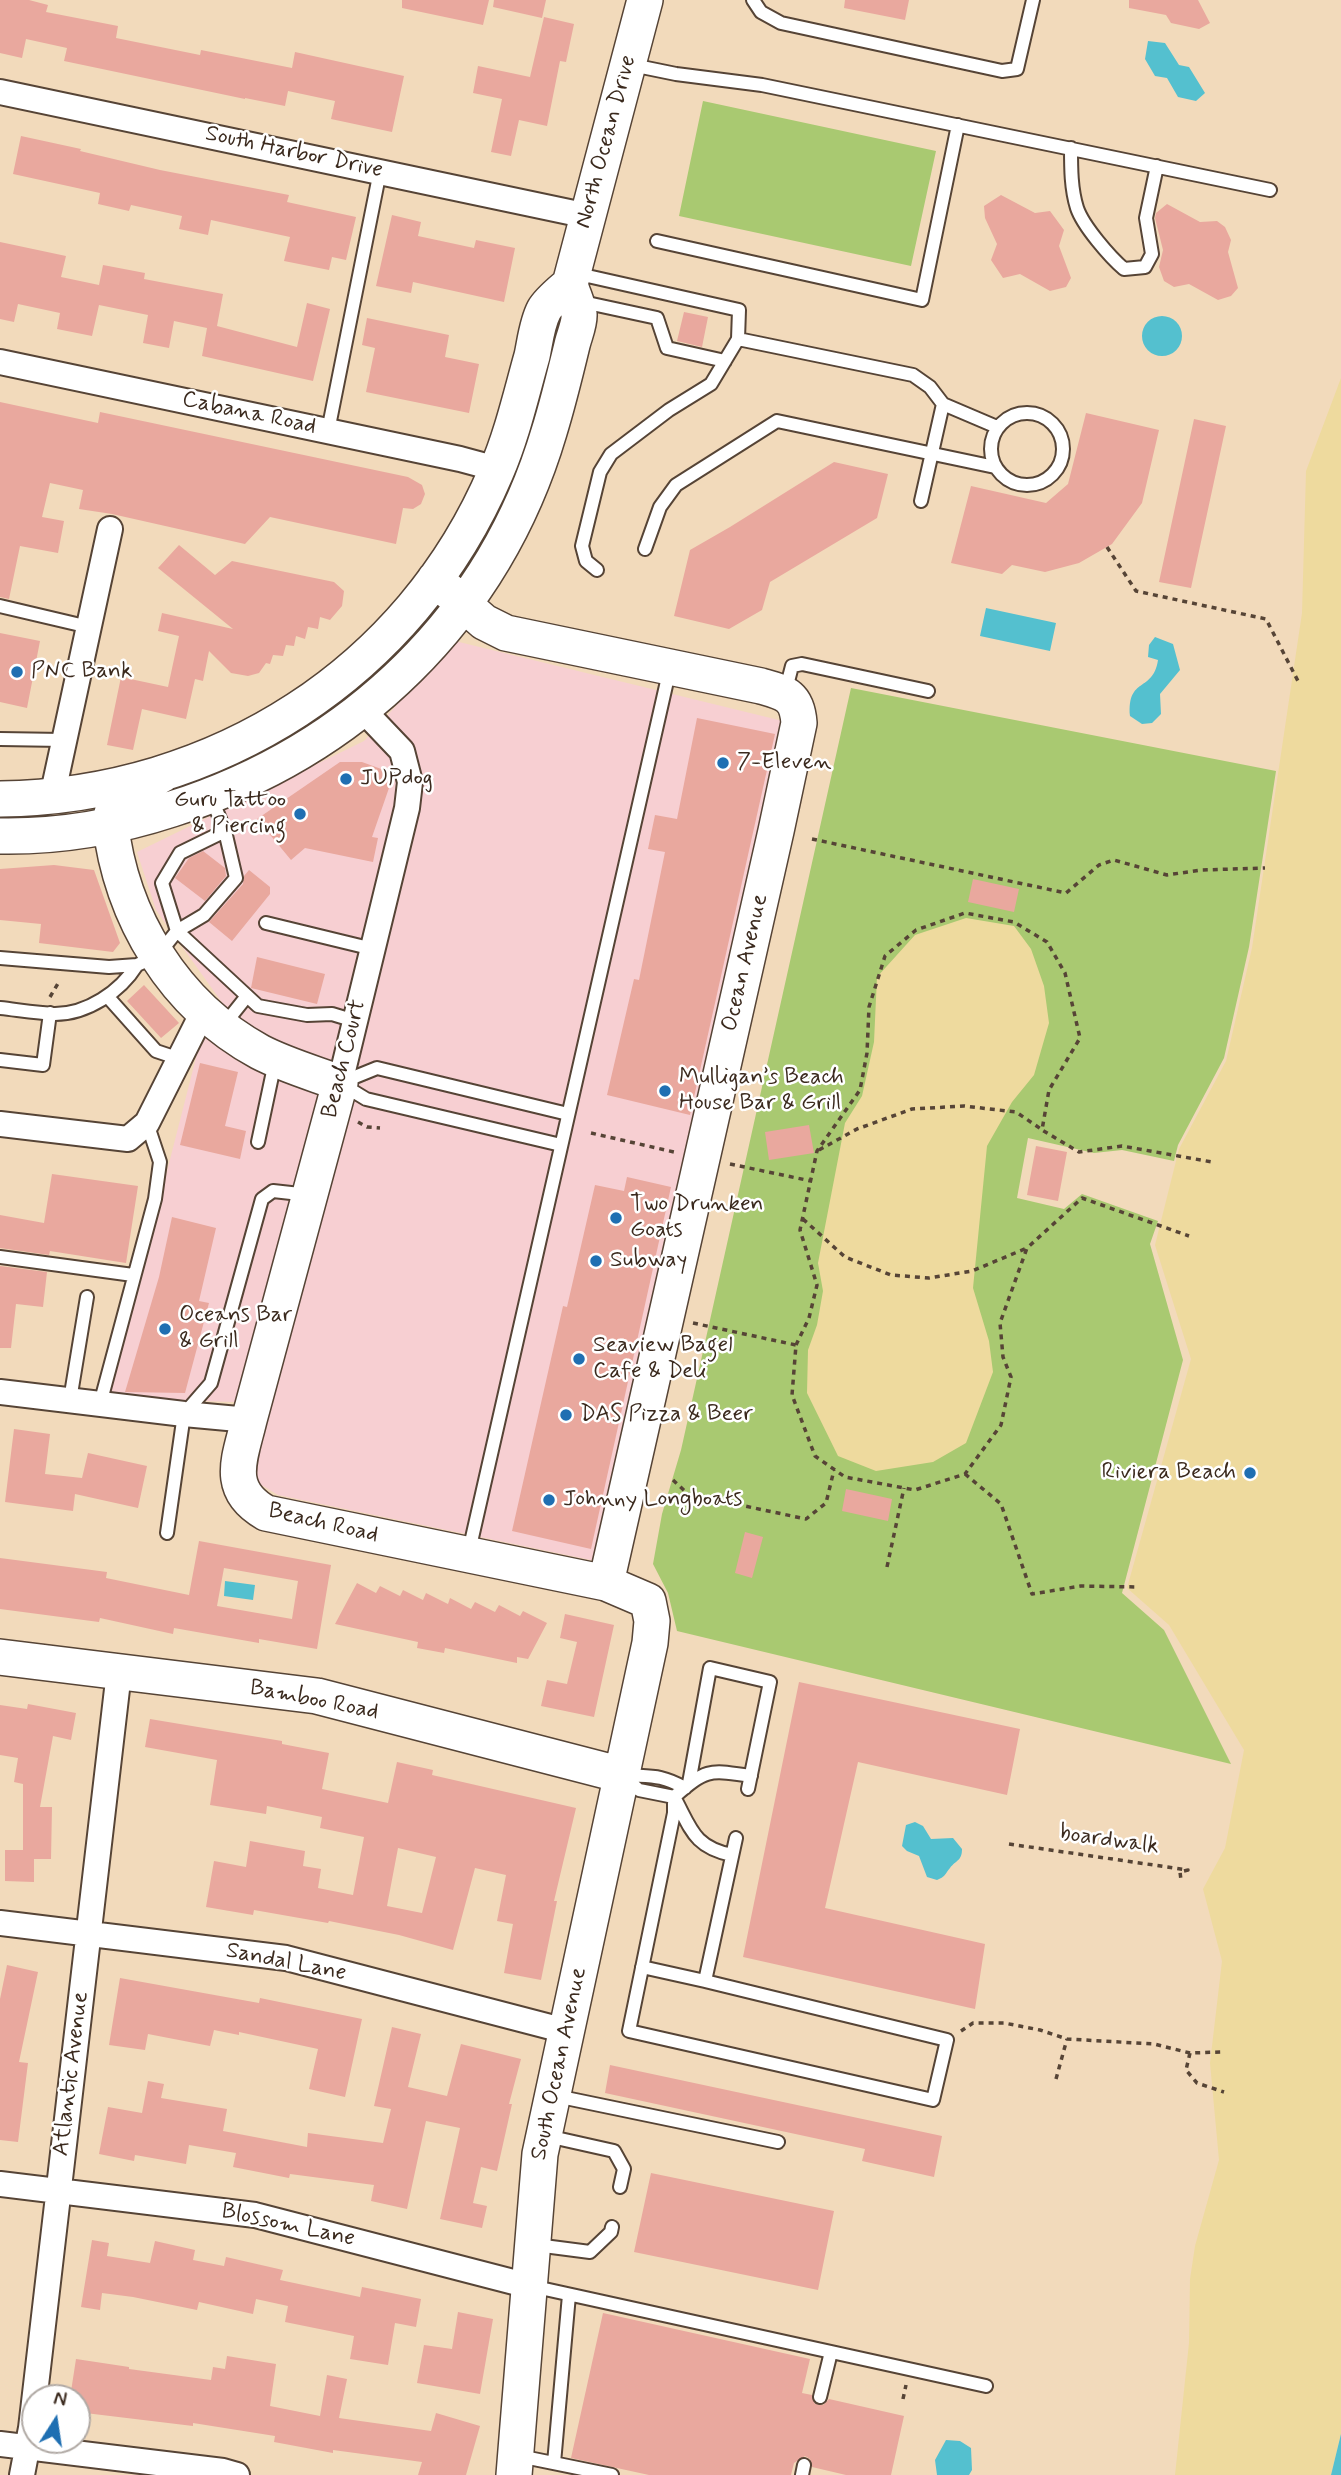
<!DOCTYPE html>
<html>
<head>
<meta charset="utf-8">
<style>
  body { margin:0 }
  #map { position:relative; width:1341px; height:2475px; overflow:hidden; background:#f2dabb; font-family:Mynerve,sans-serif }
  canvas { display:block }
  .north { position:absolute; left:21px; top:2384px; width:70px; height:70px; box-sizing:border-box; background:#fff; border:2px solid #b1aaa5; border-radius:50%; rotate:12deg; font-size:19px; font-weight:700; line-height:28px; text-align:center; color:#3b2a1e }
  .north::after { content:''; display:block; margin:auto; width:24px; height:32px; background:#1f6fb2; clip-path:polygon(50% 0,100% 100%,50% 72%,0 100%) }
</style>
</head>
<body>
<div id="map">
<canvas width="1341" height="2475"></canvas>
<div class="north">N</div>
</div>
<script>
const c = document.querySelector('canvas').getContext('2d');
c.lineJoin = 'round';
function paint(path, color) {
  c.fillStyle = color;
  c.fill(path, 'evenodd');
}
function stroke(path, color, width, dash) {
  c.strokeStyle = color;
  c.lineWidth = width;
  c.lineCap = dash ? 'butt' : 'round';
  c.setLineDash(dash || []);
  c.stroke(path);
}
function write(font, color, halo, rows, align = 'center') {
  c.font = font + ' Mynerve,sans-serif';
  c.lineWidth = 5;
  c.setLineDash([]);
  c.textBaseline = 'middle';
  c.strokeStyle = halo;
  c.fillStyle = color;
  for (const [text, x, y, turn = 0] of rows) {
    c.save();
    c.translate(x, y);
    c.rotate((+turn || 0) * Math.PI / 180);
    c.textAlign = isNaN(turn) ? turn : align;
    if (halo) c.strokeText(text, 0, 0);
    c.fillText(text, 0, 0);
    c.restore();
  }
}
paint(new Path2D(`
  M455 641 787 722 600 1562 278 1495 258 1483 253 1455 264 1403 109 1398 199 1046 223 1004 156 910 137 852 364 741Z`), '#f7cfd2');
paint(new Path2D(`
  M703 101 936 151 911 266 679 216Z
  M851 688 1276 771 1249 947 1224 1058 1178 1145 1174 1161 1122 1150 1094 1153 1028 1138 1017 1198 1064 1209 1082 1194 1158 1221 1150 1244 1183 1360 1122 1593 1164 1630 1231 1764 677 1631 668 1593 653 1564 662 1514 681 1450Z`), '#a9c971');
paint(new Path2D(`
  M1341 378V2434L1331 2475H1175L1189 2343 1190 2279 1195 2246 1219 2160 1210 2063 1222 1961 1203 1889 1225 1848 1244 1750 1169 1625 1127 1588 1191 1359 1155 1245 1179 1149 1226 1061 1252 948 1302 613 1306 471Z
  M966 918 1014 926 1031 949 1044 986 1049 1023 1034 1075 1012 1102 987 1146 973 1288 989 1341 993 1372 966 1443 933 1462 876 1471 838 1456 807 1393 808 1350 817 1325 823 1291 818 1263 845 1123 862 1096 874 1042 877 977 915 935Z`), '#eeda9e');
paint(new Path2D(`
  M1148 41 1165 43 1179 65 1189 67 1205 93 1196 101 1178 97 1167 78 1155 76 1145 59Z
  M1142 336a20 20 0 1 1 40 0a20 20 0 1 1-40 0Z
  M986 608 1056 623 1050 651 980 636Z
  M1155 637 1173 644 1180 670 1160 694 1161 714 1152 723 1142 724 1130 716C1127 676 1153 693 1158 660L1148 657 1149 645Z
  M225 1581 255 1585 253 1600 224 1596Z
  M915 1822 923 1826 931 1839 953 1838 962 1849C962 1861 956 1860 950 1868 945 1874 945 1877 937 1880L927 1877 919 1856 907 1851 902 1846 906 1825Z
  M1341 2434V2475H1331Z
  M946 2440 960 2441 971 2448 972 2470 969 2475H937L935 2460Z`), '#54c0cf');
paint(new Path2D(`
  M0 0H29L48 5 46 12 118 26 116 38 200 55 201 50 292 68 295 52 404 76 392 132 331 119 335 101 288 91 285 106 245 98V99L64 61 67 48 26 39 22 58 0 53Z
  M402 0H489L483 25 402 8Z
  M494 0H546L542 18 493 7Z
  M845 0H909L905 20 844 8Z
  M1129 0H1198L1210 23 1199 29 1171 23 1166 15 1129 8Z
  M544 17 574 24 566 62 560 61 547 126 519 120 511 156 491 152 502 99 473 93 478 66 530 77Z
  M21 136 81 149 80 151 160 170 289 195 287 202 356 217 346 260 332 257 329 270 284 261 290 237 211 220 208 235 179 229 182 216 131 205 129 211 98 204 100 193 13 174Z
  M1001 195 1035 213 1050 211 1064 230 1059 246 1071 278 1066 287 1050 291 1020 274 1003 278 991 260 997 244 985 218 984 206Z
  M1167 204 1200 222 1217 221 1225 227 1231 240 1228 252 1238 288 1231 296 1218 300 1189 284 1174 287 1164 281 1159 267 1163 250 1155 218 1156 213Z
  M392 215 421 222 418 236 474 248 476 240 515 248 504 302 413 282 411 293 376 286Z
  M0 242 66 256 61 277 99 285 103 265 145 273 144 279 223 294 217 326 297 347 307 303 330 309 313 381 202 356 207 328 174 321 169 348 143 343 148 315 99 305 92 336 57 329 60 313 18 304 14 322 0 319Z
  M684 312 708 317 702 347 677 341Z
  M367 318 449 335 445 357 479 364 469 413 366 392 375 348 362 345Z
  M0 402 98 423 100 412 408 477 422 485 425 494 421 504 413 509 403 508 396 544 270 517 245 544 112 514 79 509 83 490 50 483 42 517 64 521 58 553 20 546 9 599 0 597Z
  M1086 413 1159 430 1142 503 1112 544 1079 563 1045 572 1012 565 1002 574 951 563 971 486 1046 503 1068 484Z
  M1194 419 1226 426 1191 588 1159 582Z
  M834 462 888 474 877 518 770 582 762 610 729 629 674 616 690 550 730 527Z
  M179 545 215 575 232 561 334 582 344 591 342 606 330 620 320 617 318 629 308 627 305 639 296 636 294 646 286 645 283 656 273 655 270 664 266 663 259 673 248 676 231 673 209 651 203 681 195 679 186 719 142 709 133 750 107 745 121 677 168 687 179 636 158 631 162 613 233 629 158 568Z
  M0 633 40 641 27 708 0 702Z
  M697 718 775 734 690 1115 607 1095 634 979 639 980 665 852 648 849 655 815 677 819Z
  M340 762H362L384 770 389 788 372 837 378 838 373 862 305 848 291 860 257 819Z
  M203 851 225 868 226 876 205 901 175 878 189 858Z
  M54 865 94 870 120 943 113 952 39 943 41 924 0 920V869Z
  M249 870 270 887V894L232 941 209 922 243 884 244 876Z
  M973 879 1019 889 1014 912 968 902Z
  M257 957 325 974 317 1004 251 988Z
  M144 985 179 1023 161 1038 127 1001Z
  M200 1063 238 1072 225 1126 246 1131 240 1159 180 1145Z
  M809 1125 814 1153 769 1160 765 1132Z
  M1036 1146 1067 1152 1058 1201 1027 1195Z
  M52 1174 138 1186 126 1263 50 1251 49 1255 0 1248V1215L44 1223Z
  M627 1177 671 1187 591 1549 512 1531 563 1306 567 1307 595 1185 624 1191Z
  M172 1217 216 1228 199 1301 209 1303 185 1393 125 1392 159 1277Z
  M0 1266 47 1272 43 1307 16 1304 11 1348H0Z
  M14 1429 50 1434 45 1474 82 1478 88 1453 147 1466 138 1508 75 1494 73 1511 5 1502Z
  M846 1489 892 1499 888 1521 842 1511Z
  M745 1532 763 1537 752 1578 735 1573Z
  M199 1541 331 1565 317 1649 259 1639V1643L174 1628 173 1634 100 1618 99 1622 0 1609V1558L107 1572 106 1578 189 1595ZM224 1568 298 1581 292 1619 217 1606Z
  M357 1583 376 1593 380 1586 400 1596 403 1590 423 1600 426 1593 448 1604 450 1598 471 1609 475 1602 495 1612 499 1605 520 1616 523 1611 547 1623 528 1659 517 1657V1663L445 1648 444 1653 417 1648 418 1642 335 1624Z
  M565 1614 614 1625 594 1717 541 1706 547 1680 567 1684 577 1642 560 1638Z
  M799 1682 1020 1729 1007 1795 858 1762 825 1908 985 1944 975 2009 743 1957Z
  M28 1704 76 1713 71 1740 53 1736 40 1807H52L51 1859H34V1882L5 1881V1850H23V1784L14 1782 18 1758 0 1755V1705L27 1709Z
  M150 1719 282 1741V1744L329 1753 322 1789 388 1803 397 1762 433 1770 432 1775 576 1808 554 1901H557L541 1980 504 1973 513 1924 497 1921 506 1875 475 1868 453 1950 399 1935 329 1921 328 1923 254 1910 253 1915 206 1907 214 1861 246 1867 250 1841 305 1851 303 1866 321 1869 318 1888 353 1895 364 1837 320 1828 322 1817 267 1806 266 1814 210 1805 217 1760 145 1747ZM398 1848 436 1857 422 1913 387 1906Z
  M7 1965 38 1972 19 2062 28 2063 18 2142 0 2140V1999Z
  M120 1978 259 2003 260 1998 362 2019 345 2097 309 2089 318 2049 239 2032V2035L214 2030 210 2046 148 2034 145 2050 109 2045Z
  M392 2027 421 2034 408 2087 447 2096 461 2044 521 2059 509 2104H512L497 2171 481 2167 473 2203 487 2206 482 2228 440 2219 460 2128 426 2121 407 2209 371 2201 374 2185 290 2174 289 2178 233 2167 236 2153 189 2145 186 2164 135 2155 134 2161 99 2154 108 2107 142 2113 148 2081 164 2084 161 2098 227 2109 223 2131 307 2147 308 2133 383 2143 391 2109 374 2106Z
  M610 2065 942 2136 934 2177 862 2161 865 2149 605 2093Z
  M651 2173 834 2211 818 2290 634 2252Z
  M92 2240 109 2243 107 2256 150 2263 155 2241 195 2250 193 2260 224 2266 226 2257 283 2270 280 2280 360 2297 362 2287 421 2299 416 2327 395 2323 388 2365 350 2359 354 2336 285 2322 288 2306 256 2299 253 2314 199 2302 197 2310 133 2297 102 2293 100 2310 81 2307Z
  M458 2312 493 2319 480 2394 417 2383 424 2345 452 2349Z
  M603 2313 810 2359 802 2393 812 2395 815 2404 823 2405 829 2399 904 2416 891 2475H846L812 2467 810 2459 805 2456 794 2463 791 2475H649L571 2458Z
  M227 2356 276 2364 270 2406 320 2416 327 2375 347 2379 339 2418 431 2431 436 2413 480 2426 466 2475H418L422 2462 333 2450V2453L274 2442 275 2436 193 2423V2426L77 2412V2398H70L76 2359 129 2367V2369L211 2380 213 2367 225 2369Z`), '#e9a89e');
const lane = new Path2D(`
  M753 0 761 12 781 23 1002 71 1017 69 1033 0
  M632 65 676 74 762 85 1270 190
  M1071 148C1071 168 1071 189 1077 208 1083 226 1110 257 1124 269L1145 267 1152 254 1146 218 1157 166
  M657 241 922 300 958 125
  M574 273 739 310 738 339 711 384 669 410 611 454 600 472 582 546 586 561 597 570
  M578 301 657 318 667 348 725 361
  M738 339 913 375 930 387 943 404 997 427
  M991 449a36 36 0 1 1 72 0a36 36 0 1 1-72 0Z
  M328 431 380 171
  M921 501 943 404
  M645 549 660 507 676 485 777 421 995 467
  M0 606 89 627
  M785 693 792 666 802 664 928 691
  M0 739 63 740
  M225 831 180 853 162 883 177 931 258 1006 307 1015 332 1014 355 1021
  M266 923 373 949
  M0 958 109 967 137 965 157 956 177 931 204 915 236 878 225 831 211 797
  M107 996 156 1051 180 1059
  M0 1008C18 1010 37 1013 55 1014 87 1014 120 992 137 965
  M223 1026 247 996
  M0 1060 43 1065 50 1013
  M340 1083 377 1068 568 1114
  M343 1085 366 1099 561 1145
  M258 1142 275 1062
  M0 1257 133 1275
  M70 1400 87 1297
  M100 1404 155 1199 160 1162 147 1123
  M167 1533 184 1414 211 1383 262 1199 273 1191 309 1195
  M469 1551 670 668
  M625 1775C651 1777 660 1774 685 1788
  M624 1777 639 1790 674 1797C691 1828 693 1847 732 1855
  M689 1783 710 1668 770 1682 748 1789
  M736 1838 705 1981 947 2040 933 2100 629 2031 674 1813V1797C707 1768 709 1770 751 1776
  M642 1967 705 1981
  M556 2096 778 2142
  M547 2136 614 2151 624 2169 620 2187
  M536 2245 590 2252 611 2232 612 2227
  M531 2286 986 2386
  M820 2397 831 2352
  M519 2456 612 2475
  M554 2463 569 2295
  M802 2475 804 2465`);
const street = new Path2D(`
  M0 92 588 216
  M0 362 460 459 497 469
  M52 797 110 529
  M340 1083 407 808 410 782 402 751 363 710
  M0 1124 128 1139 147 1123 203 1012
  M0 1392 184 1414 249 1420
  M0 1923 286 1958 566 2031
  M0 2184 255 2215 529 2286
  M0 2444 223 2471 237 2475
  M22 2475 31 2428 119 1672`);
const secondary = new Path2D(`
  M435 579 484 622 506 633 761 686C785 693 797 695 799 723L776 831 606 1583
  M163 774C142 786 114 795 110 821 121 918 174 1005 260 1052 285 1065 313 1073 340 1083L249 1420C240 1458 224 1489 266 1513L606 1583 648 1601 652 1621 650 1643 540 2154 514 2475
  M0 799C216 796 411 673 496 472 512 435 521 395 532 356 535 342 537 323 544 310 549 301 562 291 570 284L645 0
  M0 836C58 837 117 827 172 809 354 751 494 617 549 432 558 403 565 374 572 345 574 336 580 323 579 314 578 304 572 293 570 284
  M0 1657 317 1696 622 1775`);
stroke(lane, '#564436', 16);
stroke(street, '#564436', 28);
stroke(secondary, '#564436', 38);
stroke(new Path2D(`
  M1107 547 1136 591 1266 619 1299 683
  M812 839 1066 893 1099 865 1114 860 1167 875 1201 870 1265 868
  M50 997 60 980
  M358 1122 367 1127 380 1128
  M591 1133 674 1152
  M819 1150 857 1129 912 1109 964 1106 1016 1112 1041 1129
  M730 1164 811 1181
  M803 1219 845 1257 891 1275 929 1278 972 1271 1027 1248
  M693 1323 796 1345 792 1395 815 1456 845 1477 915 1490 965 1474 1001 1425 1011 1377 1003 1357 1000 1323 1027 1248 1082 1198 1189 1236
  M796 1345 809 1318 817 1285 800 1230 817 1151 860 1090 867 1053 869 1007 885 956 916 930 965 913 1014 922 1047 942 1065 973 1080 1038 1049 1090 1042 1130 1079 1152 1122 1146 1212 1162
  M965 1474 1001 1504 1032 1594 1081 1586 1138 1587
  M673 1480 688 1494 806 1519 826 1503 834 1470
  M887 1567 904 1488
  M1009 1844 1188 1870 1180 1872 1181 1880
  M961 2031 973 2023H1004L1040 2030 1067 2039 1154 2044 1190 2053 1221 2052
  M1190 2053 1186 2070 1197 2083 1224 2092
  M1056 2079 1067 2039
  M903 2399 906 2385`), '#564436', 3.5, [5, 5]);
stroke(lane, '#fff', 12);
stroke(street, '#fff', 24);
stroke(secondary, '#fff', 35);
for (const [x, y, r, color] of [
  [17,672,7,"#1f6fb2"],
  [723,763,7,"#1f6fb2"],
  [346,779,7,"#1f6fb2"],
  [300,814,7,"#1f6fb2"],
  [665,1091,7,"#1f6fb2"],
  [616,1218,7,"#1f6fb2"],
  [596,1261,7,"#1f6fb2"],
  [165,1329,7,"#1f6fb2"],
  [579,1359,7,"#1f6fb2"],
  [566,1415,7,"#1f6fb2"],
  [1250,1473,7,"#1f6fb2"],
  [549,1500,7,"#1f6fb2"]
]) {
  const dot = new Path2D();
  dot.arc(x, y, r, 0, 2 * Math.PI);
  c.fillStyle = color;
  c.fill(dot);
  stroke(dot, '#fff', 2.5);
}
write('23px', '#3b2a1e', '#fff', [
  ["North Ocean Drive",607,142,-75],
  ["South Harbor Drive",294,153,12],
  ["Cabana Road",249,414,12],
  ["Ocean Avenue",746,963,-77],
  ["Beach Court",345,1059,-76],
  ["Beach Road",323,1524,13],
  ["Bamboo Road",314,1701,11],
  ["boardwalk",1109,1841,8],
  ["Sandal Lane",286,1963,11],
  ["South Ocean Avenue",560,2064,-78],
  ["Atlantic Avenue",72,2074,-83],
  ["Blossom Lane",288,2226,12]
]);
write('23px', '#3b2a1e', '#fff', [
  ["PNC Bank",31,672],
  ["7-Eleven",737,763],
  ["JUPdog",360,779],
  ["Guru Tattoo",286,801,"right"],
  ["& Piercing",286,827,"right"],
  ["Mulligan’s Beach",679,1078],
  ["House Bar & Grill",679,1104],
  ["Two Drunken",630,1205],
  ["Goats",630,1231],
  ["Subway",610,1261],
  ["Oceans Bar",179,1316],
  ["& Grill",179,1342],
  ["Seaview Bagel",593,1346],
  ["Cafe & Deli",593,1372],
  ["DAS Pizza & Beer",580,1415],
  ["Riviera Beach",1236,1473,"right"],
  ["Johnny Longboats",563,1500]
], 'left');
</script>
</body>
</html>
